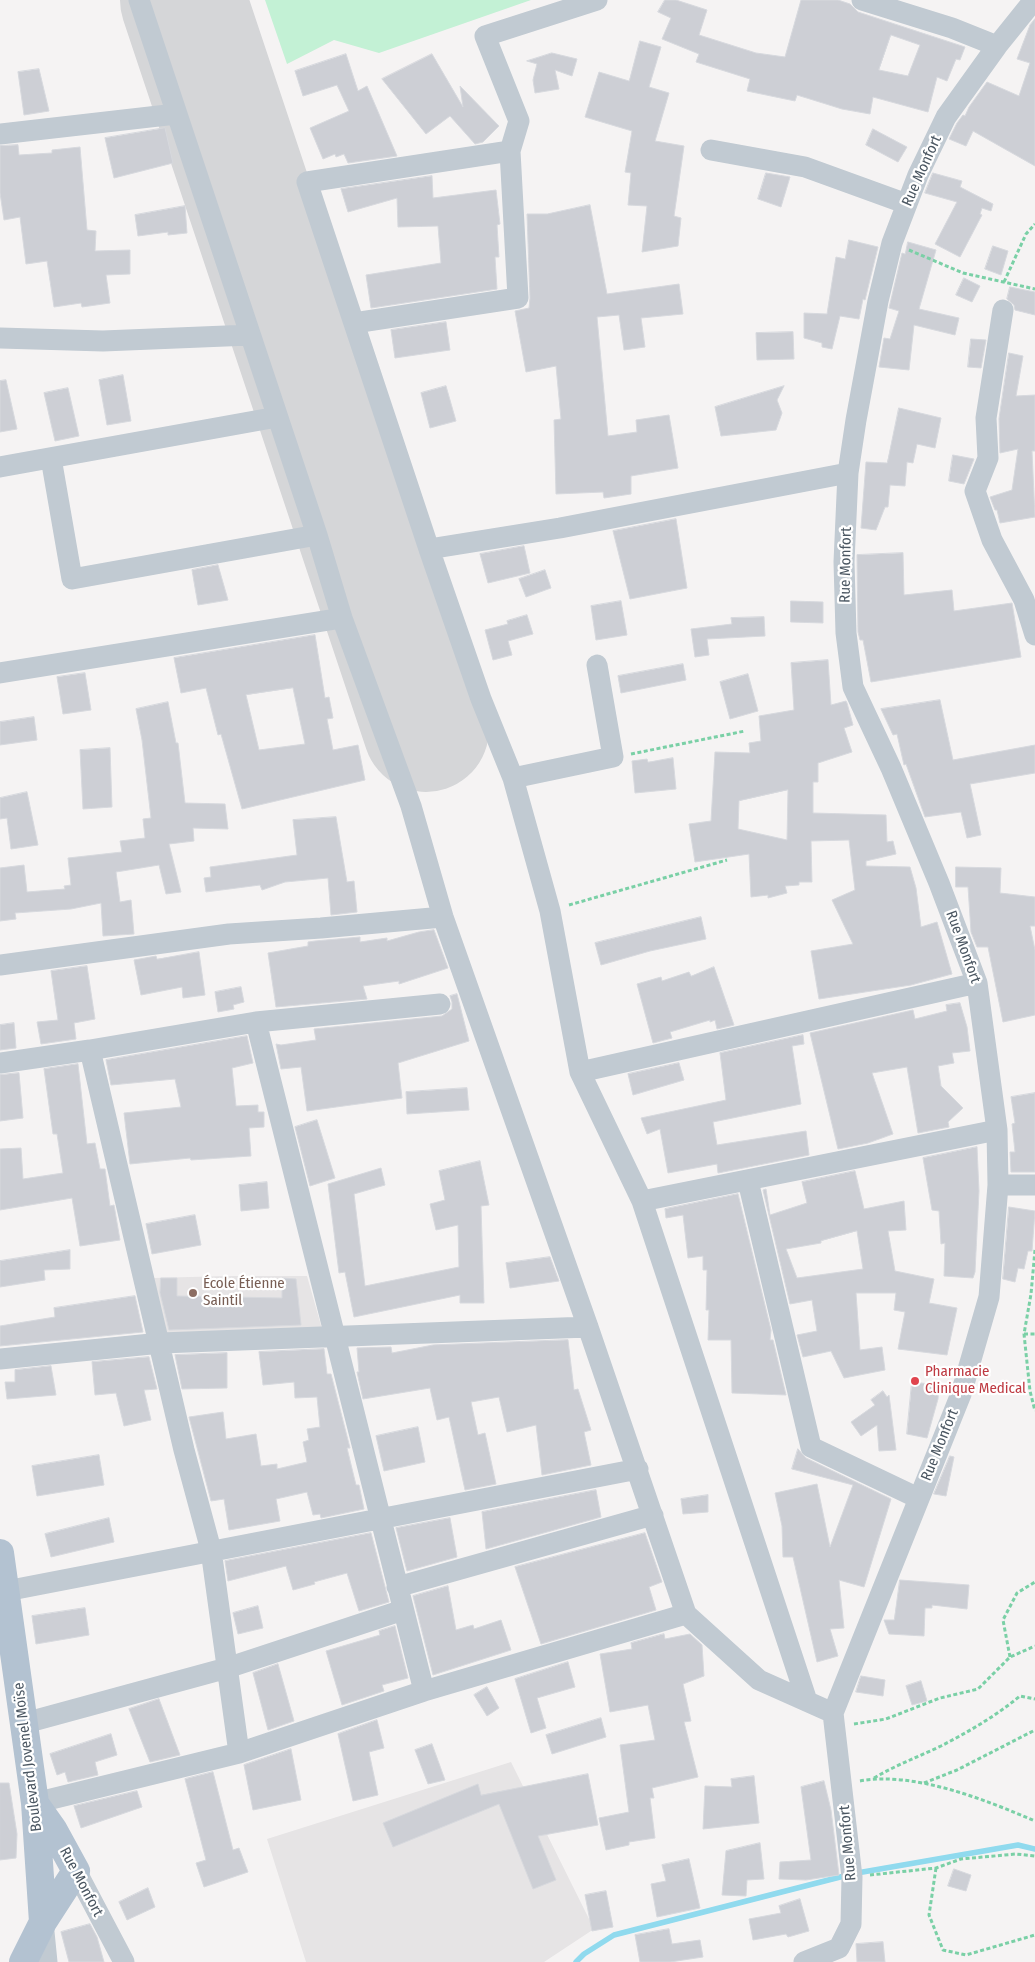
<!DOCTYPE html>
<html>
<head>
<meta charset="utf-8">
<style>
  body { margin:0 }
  canvas { display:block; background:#f5f3f3 }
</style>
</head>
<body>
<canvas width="1035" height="1962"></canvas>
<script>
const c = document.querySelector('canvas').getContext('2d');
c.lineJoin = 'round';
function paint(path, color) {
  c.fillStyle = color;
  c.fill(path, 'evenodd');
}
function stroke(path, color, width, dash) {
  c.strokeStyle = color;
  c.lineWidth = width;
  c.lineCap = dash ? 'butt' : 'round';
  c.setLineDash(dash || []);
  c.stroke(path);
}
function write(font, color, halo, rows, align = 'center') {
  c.font = font + ' "Fira Sans Condensed",sans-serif';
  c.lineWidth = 4.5;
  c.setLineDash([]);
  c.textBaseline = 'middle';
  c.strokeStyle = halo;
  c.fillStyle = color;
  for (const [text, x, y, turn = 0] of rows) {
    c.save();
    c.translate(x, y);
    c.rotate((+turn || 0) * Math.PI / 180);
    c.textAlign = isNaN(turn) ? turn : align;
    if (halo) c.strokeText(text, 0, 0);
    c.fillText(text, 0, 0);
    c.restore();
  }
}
paint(new Path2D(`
  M227 1276H307L322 1329 164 1337 153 1278Z
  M511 1762 594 1929 544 1962H306L267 1839Z`), '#e6e4e5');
paint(new Path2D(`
  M126 0H232L418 544 477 730 375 751 211 263Z`), '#e2e4e7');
paint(new Path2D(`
  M265 0H531L379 53 334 40 287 64Z`), '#c3f1d5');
stroke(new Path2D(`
  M857 1873 1018 1845 1035 1849
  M576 1962 584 1954 614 1935 848 1875`), '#90daee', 5.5);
stroke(new Path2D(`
  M183 0 426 729`), '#d5d6d8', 126);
const building = new Path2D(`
  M665 0H676L707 10 699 35 756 53 785 57 801 0H838L850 4 858 12 965 47 960 60 956 59 947 81 937 77 928 112 873 97 870 114 842 109 797 95 795 101 747 91 750 79 696 62 699 54 662 39 671 18 658 12ZM891 35 920 45 908 76 879 70Z
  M1035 19V166L973 131 966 146 949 139 957 123 963 115 965 116 969 107 987 82 1019 96 1030 63 1017 59 1030 25Z
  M640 41 661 47 649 87 669 93 655 141 684 146 674 216 681 218 678 246 642 252 647 206 628 205 631 173 625 172 632 131 585 117 599 72 629 81Z
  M552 53 577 59 572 76 555 70 559 89 535 93 533 80 537 64 527 61Z
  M346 54 358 91 367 86 397 156 348 163 344 154 336 157 335 154 323 159 310 128 349 111 337 85 303 96 295 71Z
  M432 54 463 107 460 86 499 126 483 142 475 144 450 116 426 134 382 79Z
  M39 69 49 111 24 115 18 72Z
  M165 128 173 163 114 178 105 138Z
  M873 129 907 147 898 162 866 145Z
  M18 145 19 155 52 153V150L80 147 87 230 96 231 95 251 130 250V274L106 275 110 303 82 307 81 303 54 307 47 261 26 264 20 217 4 220 0 193V146Z
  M766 173 790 177 781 207 758 199Z
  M933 173 962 181 960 187 993 204 991 211 982 208 980 214 982 215 960 257 935 244 957 202 925 193Z
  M432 176 433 198 496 190 500 224 497 225 499 257H495L497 289 371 308 366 275 441 263 438 226 398 227 397 198 348 212 341 189Z
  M590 205 607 294 679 284 683 314 641 318 645 347 624 350 619 315 597 317 608 436 637 432 636 420 669 415 678 468 631 476V494L604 498 603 492 556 494 554 420 561 419 556 366 526 372 515 311 529 308 530 298 527 214H547Z
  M185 206 187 233 168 235V232L138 236 135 215Z
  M849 240 878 247 865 300 863 299 859 319 840 316 832 349 822 347V343L804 338V313L827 314 836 257 845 259Z
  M908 242 936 250 919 309 959 318 955 335 914 325 909 370 879 367 884 338 890 339 899 311 889 308 902 253 905 254Z
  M993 246 1008 251 1001 275 985 269Z
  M964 278 980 286 972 302 956 295Z
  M1010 287 1035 292V315L1015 310 1014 305 1007 299Z
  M446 322 450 350 395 358 391 330Z
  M793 332 794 359 757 360 756 333Z
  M971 339 986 340 981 368 968 367Z
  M1009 353 1023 356 1016 396 1035 395V451H1032L1035 517 1000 523 997 510H995L990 497 1012 490 1018 449 1000 453 999 419Z
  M123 375 131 421 107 425 99 380Z
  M6 380 17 429 0 432V381Z
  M446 386 456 421 430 428 421 393Z
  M784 386 777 400 782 413 776 430 721 436 715 407Z
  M68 388 79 436 55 441 44 393Z
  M899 408 941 418 935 448 917 444 913 463 907 462 905 486 890 485 888 507H885L876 530 861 528 866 462 887 463Z
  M953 455 974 459 964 484 949 481Z
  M676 519 687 588 630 599 613 531Z
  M524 546 530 573 488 583 480 554Z
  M903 553 904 595 952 590 954 611 1012 603 1021 657 871 682 863 640H860L858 632 857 555Z
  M218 565 228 600 198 605 192 570Z
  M545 570 551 588 526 597 519 579Z
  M621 601 627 635 596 640 591 606Z
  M791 601 823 602V623L791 622Z
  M527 615 533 634 508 641 512 655 493 660 485 630 508 624 507 621Z
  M764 617 765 636 707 639 709 655 695 657 691 629 732 624 731 618Z
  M315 635 325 698 329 697 333 718 327 719 333 750 358 745 365 780 242 809 221 734 218 735 206 688 181 693 174 658ZM293 688 305 744 259 750 246 695Z
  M828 660 831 705 846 701 847 703 853 725 844 728 852 752 818 763V782H813V813L886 815 887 842 893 841 896 854 866 861V866L910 867 916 888 921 927 937 922 952 974 911 985 819 999 811 951 853 944 832 900 855 890 849 840 811 841 812 882H799V885L785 886 787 893 768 898V895L751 897 749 854 695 862 689 824 711 821 715 752 750 753 749 743 761 741 759 716 794 710 791 663ZM788 790 787 840 738 829 739 801Z
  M683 664 686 680 621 693 618 676Z
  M85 673 91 710 63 714 57 677Z
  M748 674 758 711 730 719 720 682Z
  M940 700 953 760 1035 745V773L970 784 981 835 967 838 961 812 925 817 906 764 904 765 897 734 893 735 881 709Z
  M168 702 176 743H178L185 803 225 804 228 829 193 828 194 841 169 844 181 892 166 894 159 865 116 872 120 902 131 900 134 934 103 936 101 903 71 909 15 913 16 919 0 921V868L24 865 27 892 65 889 64 886 71 885 68 858 122 852 120 841 145 838 143 819 151 818 142 740 136 709Z
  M34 717 37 740 0 745V722Z
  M110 748 112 807 83 809 80 750Z
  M673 758 676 789 635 793 632 761 647 759 648 762Z
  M27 792 38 845 11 849 7 818 0 819V798Z
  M336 817 347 882 354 881 357 912 331 915 328 878 285 882 262 890 260 885 206 892 204 878 211 877 210 867 297 855 293 820Z
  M956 867 1001 868 1000 893 1035 897V926H1030L1035 950V1015L1003 1022 988 947H977L971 932 968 887H956Z
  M701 917 706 939 650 951 601 965 595 943Z
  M434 930 448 968 399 984V981L363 986 367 999 276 1007 268 953 308 946V942L315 941 360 937V942L387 938V941L419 932Z
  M199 952 205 995 183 998 182 987 141 995 134 960 156 956 157 959Z
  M87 966 95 1019 74 1023 76 1039 41 1044 37 1022 58 1020 51 971Z
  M714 967 734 1025 717 1029 715 1020 710 1022V1020L670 1032 672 1038 653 1043 637 984 661 977 662 981 689 972 691 976Z
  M241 987 244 1002 233 1005 234 1009 218 1012 215 992Z
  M457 994 469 1041 398 1063 402 1098 307 1111 301 1067 281 1069 276 1044 281 1045 316 1040 314 1029 442 1016 452 1009V1002L450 996Z
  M960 1003 967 1027 970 1051 952 1053 954 1063 938 1066 941 1086 963 1108 948 1122 949 1127 918 1133 907 1067 872 1073 893 1134 868 1143 838 1149 810 1033 913 1010 915 1019 947 1011 946 1005Z
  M14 1023 16 1048 0 1050V1025Z
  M803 1035 804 1044 792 1046 801 1104 713 1122 717 1145 806 1131 809 1155 718 1173 717 1164 668 1173 660 1129 647 1134 641 1118 726 1100 720 1053Z
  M247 1036 253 1063 232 1068 236 1106 258 1105V1112H264V1127L249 1128 251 1156 191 1160 190 1158 130 1164 124 1113 181 1107 175 1079 111 1085 106 1060Z
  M679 1063 684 1080 633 1095 628 1074Z
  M78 1064 87 1144 95 1143 100 1169H105L110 1206 114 1205 120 1240 80 1246 72 1198 0 1210V1149L21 1148 23 1179 63 1173 57 1134H53L44 1069Z
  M19 1073 23 1118 0 1121V1075Z
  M467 1088 469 1110 407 1114 406 1092Z
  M1035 1093V1172H1011L1010 1152H1015L1012 1124 1015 1123 1011 1097Z
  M317 1120 335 1178 310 1186 295 1127Z
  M977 1147 979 1191 975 1272 973 1278 944 1276 945 1243 941 1244 939 1211 932 1210 923 1158Z
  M480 1161 489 1205 481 1206 484 1303H460V1295L354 1317 345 1272 339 1273 328 1184 381 1168 385 1185 354 1194 365 1286 459 1267 458 1225 436 1230 430 1204 445 1200 439 1171Z
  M855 1171 864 1209 904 1201 906 1230 888 1231 895 1271 934 1279 929 1303 957 1308 947 1355 898 1349 905 1312 894 1310 896 1293H856L860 1350 882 1347 885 1370 844 1378 831 1351 803 1357 797 1335 817 1331 812 1300 790 1304 763 1190 766 1189 770 1215 807 1203 802 1182ZM857 1231 863 1269 797 1278 786 1249 821 1243V1241Z
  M267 1182 269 1208 241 1211 239 1185Z
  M738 1194 771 1330 770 1340H773L786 1395 732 1393 731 1340H708L709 1310H706L707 1270H703V1256L688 1258 683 1215 666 1218 665 1209Z
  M1009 1207 1035 1211 1032 1251H1028L1024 1269 1018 1268 1015 1282 1003 1279Z
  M195 1215 201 1245 152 1254 146 1224Z
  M70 1250V1269L44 1270 45 1280 0 1287V1261Z
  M550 1257 559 1281 510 1288 506 1263Z
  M161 1278H177V1296L282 1298V1278L296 1279 301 1325 169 1330 160 1293Z
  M135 1296 143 1332 0 1346V1326L55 1317 54 1308Z
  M568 1340 574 1390 578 1389 591 1430 584 1432 591 1465 542 1475 536 1425 507 1432 499 1397 471 1402 478 1435 485 1433 496 1484 465 1490 449 1417 437 1420 430 1388 363 1399 357 1372H359L357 1348 391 1347 392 1353 433 1345Z
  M324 1349 327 1374H331L350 1448H347L356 1485H359L364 1509 321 1518 320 1514 313 1515 307 1492 276 1499 280 1521 229 1530 224 1499 211 1501 189 1417 223 1412 226 1439 256 1434 261 1466 277 1464V1469L307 1462 303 1442 309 1440 307 1429 320 1427 317 1397 295 1398 294 1382 263 1385 259 1352Z
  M227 1353V1388L182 1389 175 1355Z
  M149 1357 157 1389 144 1390 151 1420 124 1426 116 1393 95 1395 92 1362Z
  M51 1366 56 1395 7 1399 5 1382H15V1370Z
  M912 1382 939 1385 938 1399 927 1438 907 1434Z
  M883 1391 887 1397 889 1395 896 1450 879 1451 877 1425 861 1436 851 1422 875 1405 871 1400Z
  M418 1427 425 1462 384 1471 376 1436Z
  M798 1449 806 1458 891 1499 864 1587 839 1580 844 1628 830 1629 838 1656 817 1662 793 1557H783L782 1526 775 1493 817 1484 830 1547 853 1485 792 1469Z
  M99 1455 104 1485 37 1496 32 1466Z
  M950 1456 954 1457 946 1496 934 1494Z
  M596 1490 601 1517 486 1549 482 1512Z
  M708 1495V1512L683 1514 681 1499Z
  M109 1518 114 1542 51 1557 45 1534Z
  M450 1518 457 1557 407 1571 396 1528Z
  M371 1533 389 1602 359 1611 347 1573 314 1582 315 1584 293 1590 286 1566 228 1581 225 1561Z
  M645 1533 662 1582 649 1587 656 1610 541 1644 515 1567Z
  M900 1580 969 1585 967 1609 932 1605V1608H925L924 1636 889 1634 884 1620H894Z
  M448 1586 456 1630 473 1625 474 1629 501 1620 511 1650 433 1675 413 1596Z
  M258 1606 263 1628 238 1634 233 1613Z
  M85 1608 89 1635 36 1644 32 1616Z
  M395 1626 408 1678 382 1685 384 1691 342 1705 326 1651 380 1635 379 1631Z
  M664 1634 665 1639 690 1634 702 1645 704 1676 683 1684 691 1721 684 1722 698 1777 652 1788 654 1798H650L655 1838 629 1842V1845L606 1850 599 1818 629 1812 620 1745 655 1740 648 1705 610 1712 600 1654 632 1649 631 1643Z
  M568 1662 575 1687 537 1698 546 1728 531 1733 515 1679Z
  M278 1664 294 1721 268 1730 253 1673Z
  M861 1676 885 1680 883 1696 856 1692Z
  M921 1681 927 1701 912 1705 906 1686Z
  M487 1687 499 1708 487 1716 474 1695Z
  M159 1699 180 1755 150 1762 129 1709Z
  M601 1718 606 1737 552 1754 546 1735Z
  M377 1720 384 1748 369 1752 378 1795 353 1801 338 1734Z
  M111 1734 117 1755 95 1762 98 1775 68 1782 65 1772 57 1775 50 1754Z
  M432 1744 445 1780 428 1784 415 1750Z
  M291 1749 301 1800 253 1810 244 1765Z
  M213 1772 233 1850 239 1848 248 1872 204 1887 196 1863 206 1860 185 1779Z
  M588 1774 598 1825 538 1836 556 1880 533 1889 499 1804 393 1847 383 1823 478 1784 481 1795Z
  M754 1776 759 1823 703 1829 705 1786 732 1787 731 1779Z
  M824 1781 831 1810 839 1875 806 1880 779 1879 780 1862 811 1860 801 1787Z
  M0 1783H9L17 1834 16 1858 0 1860Z
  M137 1791 142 1807 81 1828 74 1806Z
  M760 1843 764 1879 747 1880 746 1896 722 1895 726 1851Z
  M689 1859 700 1908 657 1917 651 1884 666 1881 662 1865Z
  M954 1869 971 1875 966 1891 948 1886Z
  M148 1888 155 1907 127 1920 119 1902Z
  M606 1891 613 1927 592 1931 585 1895Z
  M800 1899 809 1931 788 1937 786 1934 753 1940 749 1919 781 1913 779 1906Z
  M90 1924 97 1937 104 1962H69L61 1932Z
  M669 1929 672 1944 700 1940 703 1957 670 1962H640L635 1935Z
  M883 1942 885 1962H857L856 1944Z`);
paint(building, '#cdcfd5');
stroke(building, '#d7d9de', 1);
stroke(new Path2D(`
  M909 250 963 273 1035 289
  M1004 282 1026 234 1035 224
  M631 754 745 731
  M569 905 727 860
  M1035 1250 1031 1294 1024 1334 1030 1391 1035 1411
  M1024 1334H1035
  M1010 1657 1003 1620 1017 1593 1035 1582
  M854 1724 886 1719 940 1698 978 1689 1010 1657 1035 1646
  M874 1778C896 1765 918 1757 941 1746 968 1732 996 1716 1020 1696L1035 1699
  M860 1781C914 1771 986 1800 1035 1821
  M924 1783 957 1770 1035 1730
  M936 1868 929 1915 943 1950 966 1955 1035 1935
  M870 1875 936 1868 961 1859 1016 1854 1035 1856`), '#7ad0a6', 3, [4, 2.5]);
stroke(new Path2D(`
  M139 0 317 535 342 618 411 806 443 917 588 1327 686 1614 759 1680 833 1713
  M862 0 952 28 997 46
  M0 134 176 114
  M711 150 805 167 907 204
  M1003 310 986 418 988 458 975 491 992 540 1024 600 1035 635
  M354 323 518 298 510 151 519 121 485 36 597 0
  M0 338 103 341 250 335
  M51 458 72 579 317 535
  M0 467 277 417
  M429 549 307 182 510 151
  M0 673 342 618
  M513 778 613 757 597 665
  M0 965 229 934 321 928 443 917
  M256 1022 424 1691
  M90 1050 184 1450 211 1550 239 1753
  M0 1063 90 1050 256 1022 440 1004
  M580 1072 977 983
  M748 1181 811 1447 918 1498
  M998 1185H1035
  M642 1201 997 1130
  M0 1359 161 1343 588 1327
  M397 1587 653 1515
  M6 1591 638 1469
  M807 1701 642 1201 580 1072 550 911 513 778 481 699 429 549 560 528 848 473
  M25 1723 227 1668 403 1610
  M35 1803 239 1753 424 1691 686 1614
  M76 1871 124 1962
  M43 1922 47 1962
  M804 1962 839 1948 851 1924 852 1877 833 1713 961 1394 989 1297 998 1185 997 1130 977 983 939 883 891 768 853 687 846 633 844 562 848 473 856 420 878 301 892 243 918 175 946 117 997 46 1034 0`), '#c1cad2', 21);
stroke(new Path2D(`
  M0 1553 35 1803 43 1922
  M23 1962 43 1922 76 1871 53 1829 36 1805`), '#b3c2d1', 28);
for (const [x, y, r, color] of [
  [193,1293,5,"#8d6e63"],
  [915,1381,5,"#e0444e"]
]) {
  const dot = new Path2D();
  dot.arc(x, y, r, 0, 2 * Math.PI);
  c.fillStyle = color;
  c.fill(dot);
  stroke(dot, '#fff', 2);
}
write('15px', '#4a5661', '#fff', [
  ["Rue Monfort",922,171,-66],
  ["Rue Monfort",846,565,-89],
  ["Rue Monfort",963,947,70],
  ["Rue Monfort",940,1445,-68],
  ["Boulevard Jovenel Moïse",28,1757,-97],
  ["Rue Monfort",848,1843,-95],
  ["Rue Monfort",81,1882,62]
]);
write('15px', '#785e54', '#fff', [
  ["École Étienne",203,1284],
  ["Saintil",203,1301]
], 'left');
write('15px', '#be3a42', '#fff', [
  ["Pharmacie",925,1372],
  ["Clinique Medical",925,1389]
], 'left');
</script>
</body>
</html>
